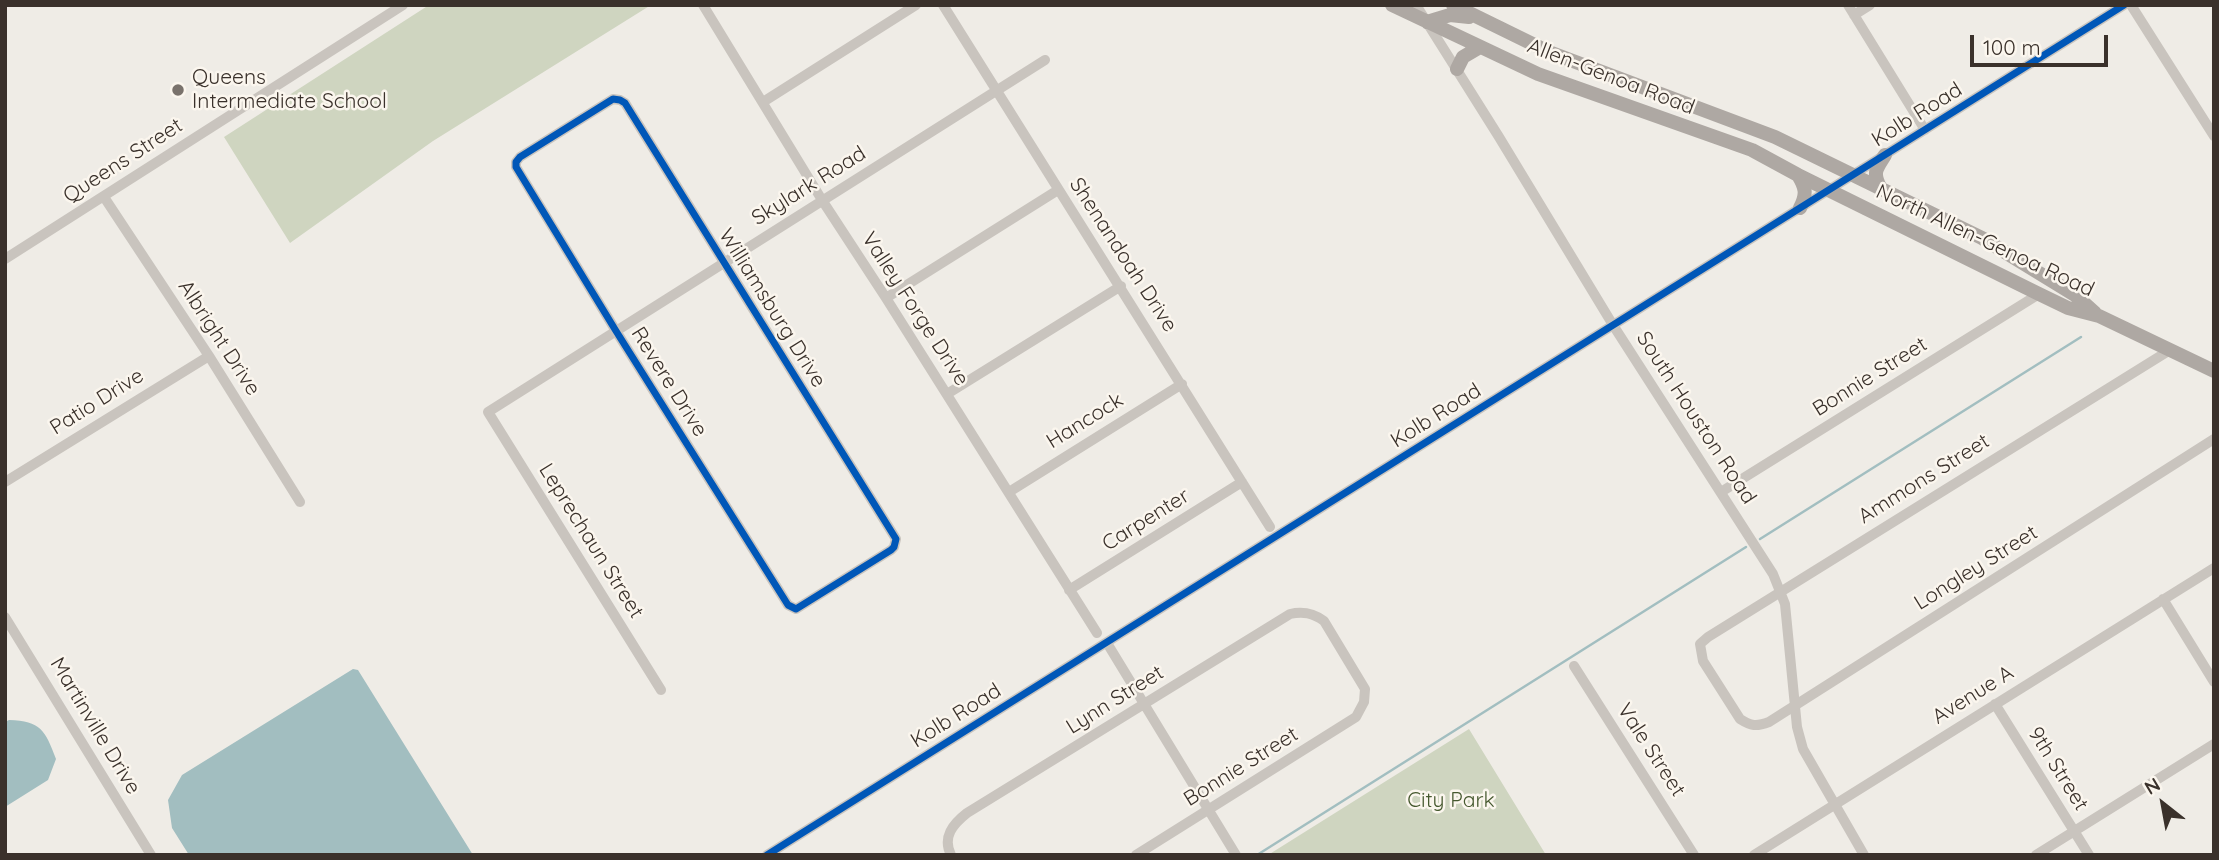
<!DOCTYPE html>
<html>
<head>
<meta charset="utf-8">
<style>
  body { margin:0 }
  #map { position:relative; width:2219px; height:860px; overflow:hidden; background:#efece6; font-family:Quicksand,sans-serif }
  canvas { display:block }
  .frame { position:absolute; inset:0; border:7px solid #3a312b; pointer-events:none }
  .north { position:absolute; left:2128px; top:769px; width:70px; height:70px; -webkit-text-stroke:5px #fbf6ee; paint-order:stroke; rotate:329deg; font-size:19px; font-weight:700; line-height:28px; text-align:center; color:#3a312b }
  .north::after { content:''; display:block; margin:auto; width:24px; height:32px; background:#3a312b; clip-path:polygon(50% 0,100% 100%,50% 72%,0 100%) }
  .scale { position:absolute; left:1970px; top:35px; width:138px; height:32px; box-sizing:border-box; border:4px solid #3a312b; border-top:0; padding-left:9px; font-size:21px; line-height:24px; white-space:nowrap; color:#3a312b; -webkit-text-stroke:5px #fbf6ee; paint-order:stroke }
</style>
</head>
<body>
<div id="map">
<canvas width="2219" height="860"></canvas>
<div class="frame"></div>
<div class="north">N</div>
<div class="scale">100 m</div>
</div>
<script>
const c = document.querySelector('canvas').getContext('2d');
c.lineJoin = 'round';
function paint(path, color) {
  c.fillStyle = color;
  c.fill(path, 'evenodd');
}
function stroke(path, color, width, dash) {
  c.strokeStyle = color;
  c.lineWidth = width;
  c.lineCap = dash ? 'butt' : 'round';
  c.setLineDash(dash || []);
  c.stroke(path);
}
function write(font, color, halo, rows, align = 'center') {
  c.font = font + ' Quicksand,sans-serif';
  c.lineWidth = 5;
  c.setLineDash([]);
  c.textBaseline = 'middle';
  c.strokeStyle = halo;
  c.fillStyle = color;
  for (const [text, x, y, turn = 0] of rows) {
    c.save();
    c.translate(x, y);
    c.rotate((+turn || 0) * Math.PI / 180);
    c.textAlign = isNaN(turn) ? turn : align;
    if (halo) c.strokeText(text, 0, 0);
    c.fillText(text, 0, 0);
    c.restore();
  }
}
paint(new Path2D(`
  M429 5H651L433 141 290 243 224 137Z
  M1469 729 1546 855H1268Z`), '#cfd5c0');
paint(new Path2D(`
  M353 669 358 670 473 855H189L172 828 168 800 182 775Z
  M9 720C41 721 45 730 56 759L48 780 5 807V722Z`), '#a2bec0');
stroke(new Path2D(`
  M1760 539 2081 337
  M1257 855 1746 547`), '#a2bec0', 2.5);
stroke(new Path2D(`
  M703 5 822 200 886 298 1097 633
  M943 5 1270 527
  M1416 5 1499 137 1613 325 1773 574 1785 604 1797 727 1803 749 1864 855
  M1848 5 1925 130
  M2131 5 2214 136
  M1854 15 1870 5
  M613 99 620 100 625 103 896 539 894 547 891 550 796 609 788 605 616 331 516 167V162L520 157Z
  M763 102 916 5
  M104 197 209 356 300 502
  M5 259 403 5
  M886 298 1058 190
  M2170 350 1708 637 1700 644 1703 661 1740 719C1751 726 1756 727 1769 722L2214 439
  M947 394 1121 286
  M5 482 209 356
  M1009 492 1182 384
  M1721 492 2039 294
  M1069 590 1242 482
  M2163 599 2214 682
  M5 617 151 855
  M1107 643 1236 855
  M1574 666 1694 855
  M661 690 488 412 1045 60
  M1995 704 2089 855
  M767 855 2124 5
  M951 855C942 837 953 824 967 813L1290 614C1303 611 1313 613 1324 621L1365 689 1364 702 1356 717 1136 855
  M1754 855 2214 568
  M2036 855 2214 744`), '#c9c4be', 10);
stroke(new Path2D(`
  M1392 5 1538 74 1752 150 1798 175 2039 294 2068 308 2099 316 2214 371
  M1453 5 1549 52 1775 137 1982 238 2075 295 2095 313
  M1427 22 1450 15 1469 17
  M1457 69 1463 57 1480 47
  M1798 175C1806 188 1807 194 1800 208
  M1880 187C1872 172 1877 168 1885 155`), '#aea8a3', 14);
stroke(new Path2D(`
  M613 99 620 100 625 103 896 539 894 547 891 550 796 609 788 605 616 331 516 167V162L520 157Z
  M767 855 2124 5`), '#0057b8', 7);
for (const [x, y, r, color] of [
  [178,90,7,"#79726c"]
]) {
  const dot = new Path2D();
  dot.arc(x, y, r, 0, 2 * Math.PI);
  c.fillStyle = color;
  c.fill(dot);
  stroke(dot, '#fbf6ee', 2.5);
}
write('21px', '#3a312b', '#fbf6ee', [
  ["Allen-Genoa Road",1611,77,21],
  ["Kolb Road",1917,115,-32],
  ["Queens Street",123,161,-33],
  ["Skylark Road",809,186,-32],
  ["North Allen-Genoa Road",1985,241,25],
  ["Shenandoah Drive",1123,255,57],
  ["Williamsburg Drive",772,308,58],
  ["Valley Forge Drive",915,309,57],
  ["Albright Drive",219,338,57],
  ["Bonnie Street",1870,377,-32],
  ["Revere Drive",669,382,58],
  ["Patio Drive",97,402,-32],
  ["Kolb Road",1436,416,-32],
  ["South Houston Road",1696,418,57],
  ["Hancock",1085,421,-32],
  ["Ammons Street",1924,479,-32],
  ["Carpenter",1146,520,-32],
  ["Leprechaun Street",591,541,58],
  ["Longley Street",1976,568,-32],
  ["Avenue A",1973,695,-32],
  ["Lynn Street",1115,700,-32],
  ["Kolb Road",956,716,-32],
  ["Martinville Drive",95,726,59],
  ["Vale Street",1651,750,57],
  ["Bonnie Street",1241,767,-32],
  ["9th Street",2058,769,58]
]);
write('21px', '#3a312b', '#fbf6ee', [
  ["Queens",192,78],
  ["Intermediate School",192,102]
], 'left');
write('21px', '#46592f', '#fbf6ee', [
  ["City Park",1451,801]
]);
</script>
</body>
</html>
